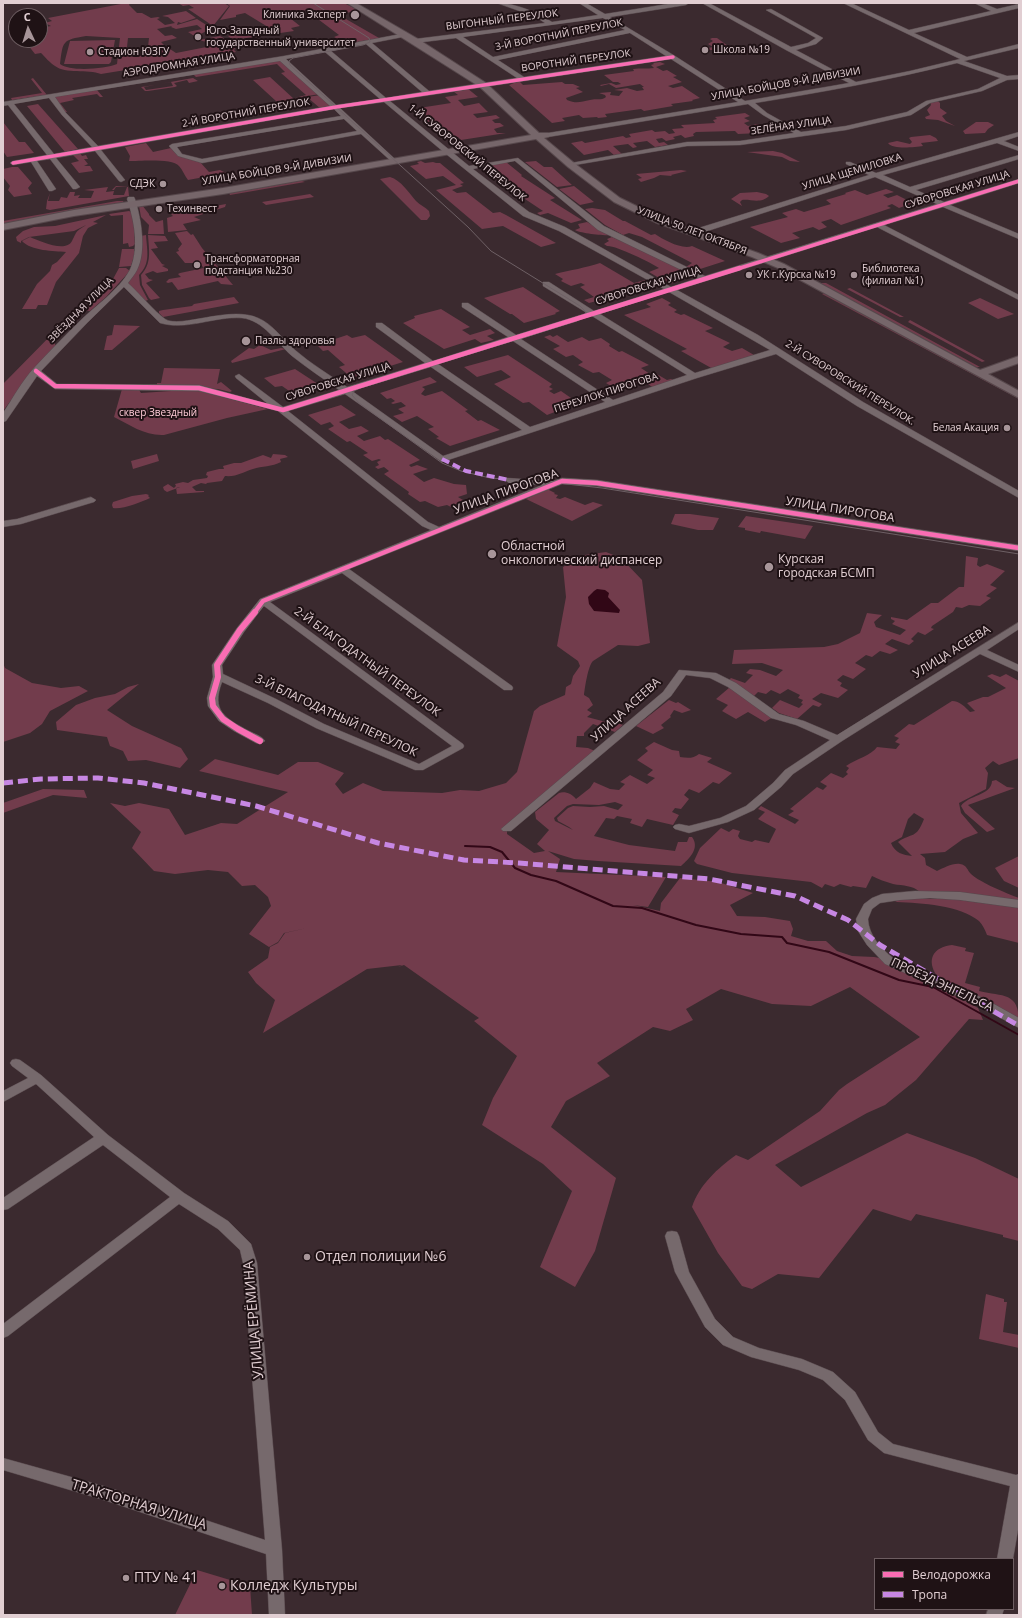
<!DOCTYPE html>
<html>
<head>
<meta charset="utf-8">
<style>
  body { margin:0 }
  #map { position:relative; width:1022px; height:1618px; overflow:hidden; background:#3b2a2f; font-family:"Open Sans",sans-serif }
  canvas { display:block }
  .frame { position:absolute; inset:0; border:4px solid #e1ced2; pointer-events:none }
  .legend { position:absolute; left:874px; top:1558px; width:140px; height:52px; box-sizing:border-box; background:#1f1215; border:1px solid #6d5d61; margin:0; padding:5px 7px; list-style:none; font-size:12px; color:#e1ced2 }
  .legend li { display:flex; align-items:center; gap:8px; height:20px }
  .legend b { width:20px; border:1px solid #6d5d61 }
  .north { position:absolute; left:8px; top:8px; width:40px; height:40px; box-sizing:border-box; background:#1f1215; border:1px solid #6d5d61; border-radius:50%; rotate:356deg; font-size:11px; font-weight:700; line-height:16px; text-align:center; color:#e1ced2 }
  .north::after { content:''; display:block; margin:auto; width:14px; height:18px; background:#a79599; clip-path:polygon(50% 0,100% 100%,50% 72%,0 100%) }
</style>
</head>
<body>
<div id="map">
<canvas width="1022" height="1618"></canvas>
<div class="frame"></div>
<ul class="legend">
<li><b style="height:5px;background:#f96db3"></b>Велодорожка</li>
<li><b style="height:5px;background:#c787e3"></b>Тропа</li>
</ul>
<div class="north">С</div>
</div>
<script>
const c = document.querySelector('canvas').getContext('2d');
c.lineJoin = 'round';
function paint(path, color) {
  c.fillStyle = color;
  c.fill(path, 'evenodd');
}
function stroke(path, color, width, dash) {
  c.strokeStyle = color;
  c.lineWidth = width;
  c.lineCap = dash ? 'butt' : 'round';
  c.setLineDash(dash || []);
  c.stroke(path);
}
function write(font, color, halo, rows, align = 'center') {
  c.font = font + ' "Open Sans",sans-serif';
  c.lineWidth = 4;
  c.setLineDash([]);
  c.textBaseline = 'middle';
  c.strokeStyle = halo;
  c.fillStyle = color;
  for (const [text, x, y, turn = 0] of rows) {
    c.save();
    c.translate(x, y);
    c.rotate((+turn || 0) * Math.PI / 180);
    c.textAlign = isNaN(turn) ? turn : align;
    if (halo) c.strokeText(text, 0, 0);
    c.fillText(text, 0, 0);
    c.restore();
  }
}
paint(new Path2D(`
  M126 3H130L129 5 137 13H142L151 18 158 17 160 18 157 19 165 25 175 23 168 17 162 16 186 11 196 18 181 23 178 22 177 25 197 19 211 28 196 37 188 32 202 29 197 25 176 29 171 27 172 26 157 29 165 36 172 35 177 38 161 42 164 45 152 47 155 50 167 47 176 53 232 42 234 44 233 45 235 48 234 50 236 52 101 74C88 69 65 74 55 66 50 63 45 57 41 53L35 54 24 40H40V28L51 26 45 23 52 21 48 18ZM86 36 120 38 117 64C105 69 70 72 60 64 63 41 62 40 86 36ZM128 38H149L147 56H126Z
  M178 3H224L229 6 213 26 188 9 194 8 189 5 183 6Z
  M226 3H344L358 10 339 15 379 38 347 44 334 37 339 35 306 10 285 14 300 26 291 28 294 31 233 40 228 36 268 27 245 13 236 15V17L220 20 230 6Z
  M220 36 229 41 214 44 199 40Z
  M712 38H717L728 46 724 48 726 50H709L708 48 713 47 708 44 713 41 710 39Z
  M113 40H115L111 62 109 64H64L70 41Z
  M281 60 320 94 295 98 306 95 281 73 285 72 277 64 196 77 193 74Z
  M660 62 665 64 656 67 663 71 667 70 677 76 673 77 682 82 668 86 673 88 682 86 700 98 692 100 693 101 671 104 673 106 644 111 641 109C629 111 617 112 605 114L607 117 598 118 597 117 583 118 579 115 562 118 565 121 552 123 509 85 519 81 523 85 562 82 565 84H573L580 87 576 88 583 92 566 98 567 100C576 104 581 102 590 100 596 98 601 101 606 97L605 95 599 93 611 92 610 95 619 96 623 91 614 90 627 88 637 91 644 90 642 87H644L640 84 616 88 609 84 601 86 600 85 611 83 616 85 621 84 618 82H613L604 75 634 71 633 69C640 68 647 69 654 68L651 65 654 64 653 63Z
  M270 77 294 99 277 102 253 80Z
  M33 78 47 95 12 100 11 98 42 93 31 79Z
  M193 78 198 81 189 83 187 80 174 83 177 86 175 87 148 91H145L141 87 155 85 144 87 146 90 173 86 171 82 159 84Z
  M467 88 478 97 458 100 464 106 479 103 488 112 473 114 477 118 496 115 500 118 492 120 495 123H500L504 126 494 129 497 133H506L461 140 458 137 446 139 443 136 450 133 433 121 428 122 424 118 428 117 424 113 419 114 415 110H420L419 108 451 103 445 97 458 95 453 91Z
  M97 90 103 97H100L97 94 72 98 74 100 60 103 67 112H65L53 97Z
  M321 95 334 107 321 109 307 97Z
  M938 101 940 103V108L947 113 942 116 946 121 955 126 938 120 926 119 925 117 930 115 927 110 931 105 930 102Z
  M38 104 78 149 65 152 27 106Z
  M745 113 750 116 744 118 750 121 744 123 748 126 758 124 764 128 756 129 760 133 738 134 735 131 696 132 693 134 694 136 685 138 681 135 673 137 675 139 666 141 662 138 656 139 659 143 664 142 668 145 655 147 647 141 633 143 637 147 633 148 628 144 613 146 622 154 614 155 608 150 584 155 571 143 582 141 585 143 623 136 626 138 631 137 629 134 652 130 655 132 665 131 669 134 675 133 672 129 684 128 681 125 715 123 713 120 717 119 715 117Z
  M3 122 19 142H25L34 153 7 157 3 151Z
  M976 122H988L994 125 988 129 985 133 965 134 963 131Z
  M930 135 936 138 938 141 921 143 923 146C915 147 893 150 888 143L897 141 910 144 912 142 909 138 911 137Z
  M146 143 153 152 171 148 177 155 200 162 209 172 220 170 226 173 188 180C184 175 183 170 179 166 173 158 140 161 129 161L130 156 125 147Z
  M773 151 782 153 800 162 790 161 782 157 747 152Z
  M80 153 82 156 86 155 88 159H84L88 164 84 166H90L93 171 79 173 71 163 79 161 73 155Z
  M421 161 425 163 433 162 436 163H440L464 183 456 185 443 176 426 179 410 166 419 164 417 162Z
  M536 161 544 167H552L572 185 557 187 525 162Z
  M506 162 522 175 521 176 555 198 550 200 582 220 571 223 548 213 540 215 537 213 543 211 519 195 523 194 517 190 520 189 506 179H502L495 175 502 174 491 165Z
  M12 167H18L32 183 28 188 32 194 14 197 8 190 10 186 3 177V169Z
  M681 170 687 171 671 175 672 176 660 175 654 178 641 182 638 179 642 178 636 174Z
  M390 177C401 180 409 193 416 201 420 205 425 207 429 211L430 216 427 220H421L380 179Z
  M299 180 305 182 230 195 229 193Z
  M460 184 463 186 452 190 457 193 466 192 493 213 500 212 506 215 556 243 541 247 503 226 482 229 436 190Z
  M116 186 128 187 129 196 50 210 46 209 47 201 50 193 48 201H59L61 197 67 198 70 192H75L74 196 80 195 78 198H91L94 191 84 190 108 187 106 192 114 191 113 195H124L127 187H116L114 190H112Z
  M574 186 594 202 580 205 559 189Z
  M886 189 894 192 883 195 888 198 897 195 913 203 899 208 892 204 887 206 891 208 841 225 831 219 821 222 827 227 819 230 813 227 792 233 800 238 781 243 750 227 788 217 782 213 796 209 804 212 831 204 826 200 846 194 845 193 855 190 867 195Z
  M757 192 766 194 769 196C761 204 751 199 742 200L740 202 742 206 731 199 740 193Z
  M310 194 314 197 266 205 262 202Z
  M117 201H123L124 203 3 226V221Z
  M226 204 225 207 194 217 201 220 183 224 187 230 168 232 167 218 173 216 171 214Z
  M142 205 149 214V215L156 222 163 220 164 234H148L149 225 141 217 139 206Z
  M592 208 605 210 623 221H625L651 235 655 234C664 240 682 250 692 246L725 261 694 271 686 267 692 263 642 237 629 233 623 235 605 225 585 209Z
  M129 211 133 213 135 244 133 246 129 247 128 243 123 244V215L111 216 109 214Z
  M106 215 93 222 98 223 88 228 83 236 79 253 56 282 47 305H38L36 309H22L37 284 50 271 52 265 57 262 66 252C54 251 31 251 22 241L30 237C39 241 66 253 72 241 78 230 74 233 86 225L74 231 29 237 21 241V243L17 241 16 237 23 231 34 227 55 226Z
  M587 222 610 235C604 236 579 233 575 230L580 228 578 224Z
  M187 231 191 235 193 234 202 248 233 285 221 284 218 281 178 290 172 282 168 283 166 282 169 279 181 277 178 274 180 273 204 268 199 263H185L176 252 179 251 178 249 182 244 175 233Z
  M146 235C147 251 151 263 139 275L140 285 148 300 145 301 128 283 141 236Z
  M148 235 165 236 168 241 154 242 158 248 151 249 162 264 165 265 162 266 168 269V271L157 273 153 271 145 274 149 279 153 280 146 283 160 298 151 300 149 298 142 285 141 275C152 263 149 251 148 235Z
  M612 237 623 242H627L694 276 688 278 679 273 668 277 677 282 669 284 649 272 659 268C652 263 615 245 607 246L604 244 609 241 607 239Z
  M122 249H134V256L131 266 119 267Z
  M600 263 634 283 645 280 650 284 625 291 620 288 610 291 616 296 589 303 584 300 594 297 580 287 585 285 581 283 571 286 561 281 563 279 555 274C571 270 585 268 600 263Z
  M119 268H126L130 271 106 297 90 311 83 310 106 292Z
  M820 283H826L980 367H976Z
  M523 287 560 311 555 313 556 314 524 323 512 314H510L484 298Z
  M850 288 904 317H900L847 289Z
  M825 293 1019 395V399L822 294Z
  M234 297 239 303 163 317 159 313V311L163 310 192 306 194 304Z
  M662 298 671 303 668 305 677 310 674 312 681 315 684 314 713 328 705 331 730 343 723 347 732 351 742 348 754 355 713 369 681 351 687 349 624 315 651 307 646 304Z
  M980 298 1014 314 998 319 968 303Z
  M441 309 470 327 462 330 470 335 490 329 495 333 487 336 494 340 481 343 475 339 444 349 403 323 415 318 414 316Z
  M910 320 985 361 982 362 908 322Z
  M61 325 63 326 54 341 56 347 24 383 3 411V384Z
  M114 325 140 326 112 350H104L107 336 112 335Z
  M347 335 352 338 365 335 403 362 352 378 339 367 345 365 328 350 323 351 317 345Z
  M550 335 553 337 557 335 568 342 582 337 589 341 601 338 610 344 609 346 619 352 622 351 649 365 641 368 650 374 655 373 667 380 671 379 675 381 654 388 643 381 617 390 606 383 612 380 599 372 593 373 578 365 583 362 573 355 566 357 553 349 560 346 544 337Z
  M260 345 271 350 281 348 286 349 232 363 231 361 249 348 254 349Z
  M508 355 552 384 549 387 553 389 549 391 554 394 561 391 571 398 562 402 565 408 547 415 529 402 523 403 494 384 511 377 501 370 477 377 464 367Z
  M164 368 220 369 217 384 221 382 232 391 230 392 218 389 157 386V383H161Z
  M295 369 321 386 295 395 282 386 275 387 264 378Z
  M430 377 437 382 422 387 425 389 421 394 425 396 442 391 468 410 465 411 478 421 481 420 500 430 450 446 436 438 439 437 428 429 434 427 417 416 402 422 393 416 404 413 398 409 406 406 401 402 393 404 391 403 395 401 391 398 387 399 380 393Z
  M138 388 141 393 171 391V390H198L268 409 227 418 164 435C145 436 130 425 114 417L122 389Z
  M341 405 356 415 339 422 349 429 361 426 369 431 357 436 364 441 380 436 385 440 388 439 420 460 409 465 411 467 417 465 428 469 413 474 424 482 434 478 454 484 466 485 467 494 458 497 463 500 451 507 447 505 438 507 425 501 420 502 408 494 409 492 384 474 389 471 384 467 378 469 375 467 379 465 377 462 381 460 379 459 372 461 363 455 368 453 350 441 347 442 328 429 334 426 330 422 321 425 308 415Z
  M157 454 159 461 133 469 131 461Z
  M273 454 285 455 288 457 280 459 281 462C272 467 262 466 253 469 243 472 237 477 225 476L222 481 207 483 206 484 201 483 192 487 196 491H204V492L177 494 176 488 180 487 167 492 164 490 163 487 168 484 174 488 176 486 175 484 183 482 188 483 193 480 207 478 208 476 206 475 207 472 219 469H224L223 466 234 463H241L263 455 271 458Z
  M547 489 555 493 554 494 558 495 556 498 560 499 565 497 585 505 593 502 603 505 572 521 526 499Z
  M146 494 149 495 148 496 150 498C142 502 121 510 113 508L112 505 113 502 132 496Z
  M675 514H690L719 518 713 530H698L671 524Z
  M746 516 813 526 805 539 761 531 760 533 745 530V528L738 527Z
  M606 552 621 558 642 580 650 643 638 646 618 645 593 661C588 666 585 687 584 695L589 698 593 705 587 710 592 713 587 717 610 723 613 721 623 725 615 732 593 724 584 733V736H577L576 747 588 748 595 751 507 825V834L534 853 545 851 537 844 549 830 536 819 535 812 559 793C565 791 572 794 576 799L590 788 594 782 610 789 619 790 625 784 620 782 630 775 647 784 655 778 647 775 653 770 637 760 648 751 645 748 654 742 672 750 679 751 680 757C687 758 693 759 699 754L712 758 707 762 732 773 719 784 713 782 699 793 689 789 684 795 689 799 681 809 675 808 672 812 679 815 673 825 647 819 642 827 630 823 632 819 617 816 614 819 606 818 594 836 629 845 675 851 678 842H687L689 837H692C700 848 690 858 681 866L598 861 574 859 548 851 560 859 556 872 666 877 648 907 633 905 660 911 661 903 680 878 718 882 753 893 730 905 737 916 765 917 790 921 793 929 791 936 808 941H826L837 951 852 956 874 957 897 961 978 1008 983 1020 969 1019 916 1080 885 1105 867 1113 775 1165 801 1187 907 1133 975 1158 1019 1179V1241L1003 1237V1235L916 1214 911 1221 873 1209 819 1278 778 1274 752 1289 742 1286 718 1253 692 1207C699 1185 718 1168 736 1155L748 1160 820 1111 839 1090 847 1084 920 1037 850 987 811 1006 772 1004 721 989 686 1009 693 1020 670 1031 653 1027 597 1063 610 1076 566 1101 551 1127 616 1178 595 1251 575 1287 540 1267 572 1191 543 1164 482 1125 493 1098 517 1056 474 1021 479 1018 404 965 398 967 402 965 367 969 263 1033 275 1000 256 983 248 972 268 958 270 947 278 943 285 933 307 928 284 933 278 942 269 947 249 934 271 906 268 897 255 885 242 886 228 872 208 870 175 874 154 871 132 848 141 832 110 803 125 806 139 803 169 809 185 835 221 823 237 824 288 792 199 771 215 759 278 775 298 762H318L344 773 335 784 343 794 363 783 383 791 442 793 460 790 479 791 506 783 517 772 534 711 540 706 565 695 566 687 571 684 573 676 580 666 578 661 557 646 566 597 563 567 585 555ZM615 802 623 805 618 810 604 806 590 807 573 806 568 808 557 818 558 821 569 827 573 830 555 821 554 818 567 806 573 804 599 805Z
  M966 556 978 558 977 565 980 567 987 564 1005 571 990 585 997 588 986 596 991 598 980 606 969 605 962 608 956 607 953 612 932 626 931 628 934 629 925 635 918 632 911 639 914 641 909 645 892 639 885 644 898 650 890 654 880 651 872 657 866 655 855 663 866 669 853 679 843 675 837 680 842 683 840 686 848 690 838 698 821 693 812 699 822 704 819 707 813 705 797 719 779 713 772 708 780 700 799 708 803 704 801 703 803 700 798 698 800 695 788 689 780 694 771 690 766 694 758 692 754 696 729 680 731 678 745 683 753 675 746 673 750 669 760 670 776 676 783 670 762 663 732 664 734 650 824 647 838 644 860 633 867 613 882 615 874 622 876 627 900 635 906 630 892 624 895 621 891 619V617L907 620 931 603H938L959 587H964Z
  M3 663 5 668 32 683 61 688 79 686 88 691 50 711 42 724 30 733 3 742Z
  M992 674 1000 677 1006 674 1019 681V758L999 765 993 761 985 768 988 773 986 789 959 803 961 813 978 833 963 839 945 852 920 854 925 858 926 865 937 871C944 868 952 863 960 864 967 865 967 870 971 874 981 883 1006 893 1019 898V904L920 892C912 885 904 886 893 884 886 882 878 879 872 876L866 888 853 886 851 887 840 884 834 887 825 884 822 888 811 882 732 873 697 864 694 861 700 848 721 828 729 832 733 829 740 831 738 836 740 839 752 842 755 840 769 843 776 829 758 819 765 812 758 809 761 806 795 824 799 820 788 815 794 811 790 809 817 787 823 790 827 786 820 782 831 773 843 778 848 774 846 772 849 768 846 766C856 759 872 755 877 747L896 749 900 744 895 742 899 738 894 736 909 724 914 725 952 701C960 701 965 707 970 712L975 711 967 703 983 697H988L1006 688 987 676ZM914 813 924 819C916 840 912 832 898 842L912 856C903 855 895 853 891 843L902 837 908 819Z
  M139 684 107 710 132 726 181 748 188 759 180 768 146 760 128 761 123 751 110 746 107 737 57 730 56 722 76 705 95 698 115 694 128 687Z
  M730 687 773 717 765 722 748 712 736 719 722 711 728 705 716 699Z
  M669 700 676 703 678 702 691 710 682 713 674 710 670 716 671 717 661 725 664 728 653 734 636 726Z
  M996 780 1007 787 1015 788 968 805 995 829 987 832 965 813 961 806C968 795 991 796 992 781Z
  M43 789 84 790 87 798 53 795 3 813V803Z
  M1019 856V888L1004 881 995 868Z
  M898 898 953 899 1019 908V943L987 935C985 930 983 925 979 921 960 905 921 903 897 902L893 900Z
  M952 945 966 948 965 951 974 953 965 983 980 987 979 991C1003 997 1019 991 1019 1023L937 976C926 960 933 947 952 945Z
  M986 1294 1004 1299V1302H1007L1003 1332 1019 1335V1348L979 1339Z
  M197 1570 250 1586 252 1615H175Z`), '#723c4c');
paint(new Path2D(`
  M597 589 605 590 609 593 608 597 620 610 619 613 594 611 589 604 588 597 594 591Z`), '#310716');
stroke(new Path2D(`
  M465 846 490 847 502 852 515 868 531 875 556 881 613 906 642 908 696 925 741 934 782 937 787 943 829 952 899 980 933 987 1019 1035`), '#310716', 2);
const minor = new Path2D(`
  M497 3C516 3 536 12 552 22L598 15 579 3H586L605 14 674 3H689L686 5 610 17 675 56 745 101 849 83 786 50 702 3H709L791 47 808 43 816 38 766 10 771 9 823 38 816 44 796 50 856 82 910 71 960 59 843 3H851L909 30 991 11 974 3H982L997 9 1019 4V8L914 33 967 57 1019 44V48L964 61 1007 76 1019 75V79L1007 80 982 91 930 103 911 115 846 130 740 145 687 146 569 166 568 165 571 163 687 142 740 141 794 133 763 115 748 104 548 137 545 135 548 133 738 102 671 59 390 101 469 166 518 158 604 226 705 276 937 204 875 177 695 235H689V231L869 175 846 164V162H850L876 173 1019 132V136L1004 141 1019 147V151L997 143 883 175 910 187 1019 155V159L916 190 944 202 1019 179V183L950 205 1019 234V239L943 207 884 225 1019 295V300L877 227 677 290 758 335 863 402 1019 491V498L857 406 776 354 697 378 442 462 345 394 288 411 428 522 439 527 542 485 509 483 505 480 506 478 553 481 562 478 597 480 1019 545V551L597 486 562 484 349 569 512 686 513 688 512 690H504L342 573 270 602 463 744 464 746 463 748 423 770H415L316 728 268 703 222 682C211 711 225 718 249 731 255 734 262 736 265 741L260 744 256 743 234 731 219 721 208 706 207 698 213 677 212 665 237 628 260 599 431 530 422 526 278 411 199 391 55 389 37 376 6 421 3 422V413C13 398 22 381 34 368 50 351 66 334 83 318 97 305 124 285 131 267 139 246 134 220 127 199L128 197H134L135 199C141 218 147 251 137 270 135 274 131 279 128 283 139 293 154 311 165 319 180 329 230 305 258 318 273 324 283 340 295 350 311 364 330 375 347 387L425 363 376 327V323H382L433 361 508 337 462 307V303H468L516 335 587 313 543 286V282H549L594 311 664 289 559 231 523 216 446 154 384 102 340 108 396 160V162H392L361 134 202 163 178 156 169 146 172 144 341 116 334 109 101 150 125 180 121 182 119 181 95 151 56 158 80 187 76 189H73L50 159 37 161 56 189 52 191H49L31 162 13 165 10 163 13 161 47 155 8 105 3 106V102L284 56 406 33 409 35 408 36 372 43 429 91 517 78 456 38 415 43 412 41 415 39 545 23 536 17ZM603 18 625 30 493 57 463 37ZM630 33 666 56 524 77 498 60ZM366 44 422 92 386 98 331 51ZM325 52 380 99 336 105 286 59ZM280 61 330 106 98 146 66 113 55 97ZM957 63 1000 78 978 89 926 101 907 112 846 126 801 132 767 113 755 103C823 92 890 80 957 63ZM49 98 62 115 92 147 54 154 14 104ZM344 119 357 131 202 159 182 154 177 147ZM515 161 598 230 698 278 671 287 565 227 529 212 473 169ZM124 287 160 323C187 331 214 316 242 318 263 320 277 343 292 356 307 368 324 379 339 390L283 407 239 374 235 376 236 378 268 404 199 385 57 384 41 371 87 323ZM669 292 770 350 695 373 600 314ZM592 316 687 375 613 400 521 339ZM513 341 605 402 530 427 438 364ZM431 367 522 430 443 456 352 391ZM264 606 452 746 419 764 324 724 276 699 223 674 222 665 244 632Z
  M91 497 96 500 94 502 21 524 3 527V521L17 519Z
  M1019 622V629L987 650 1019 665V672L980 654 842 741 793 774 781 787 754 810 728 822 689 833 675 829 673 827 675 825 679 824 689 826 720 818 746 806 773 783 785 770 830 740 796 725 771 718 728 687 710 678 686 675 671 696 511 831H503L501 829 663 692 679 670 716 673 736 683 779 714 804 721 837 735Z
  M915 891 960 892 1019 900V908L960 900 930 898 900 900 880 903 872 909 868 919C869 936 881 948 893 958L985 999 1019 1018V1028L977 1005 885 964 867 945 858 931 856 919 864 904 872 898 882 894Z
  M16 1059 20 1060 41 1075 108 1135 184 1193 228 1221 251 1244 257 1263 282 1550 285 1615H269L266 1554 107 1501 3 1470V1458L107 1487 265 1540 243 1263 240 1250 218 1229 179 1204 8 1336 3 1338V1324L170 1197 103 1145 8 1209 3 1210V1198L94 1137 36 1084 3 1102V1091L28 1078 12 1066 10 1063 12 1060Z
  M672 1231 677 1232 679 1236 689 1272 715 1319 733 1337 759 1348 802 1359 833 1372 855 1392 878 1432 893 1444 1016 1475 1019 1474V1524L1013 1559H997L1010 1486 884 1453 868 1440 845 1400 823 1380 799 1370 751 1357 723 1345 705 1327 675 1272 665 1236 667 1232Z
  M988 1609H1004L1002 1615H986Z`);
const major = new Path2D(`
  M347 3H356L418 39 486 83 539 133H548L549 135 548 137 544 138 574 163 620 198 663 219 758 253 784 264 980 370 1019 356V363L988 374 1019 391V398L778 268 752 257 657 223 614 202 568 167 536 139 223 194 74 216 3 230V224L74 210 223 188 531 135 480 87Z`);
stroke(minor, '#57484c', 1);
stroke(major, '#57484c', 2);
paint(minor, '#76696c');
paint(major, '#76666a');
stroke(new Path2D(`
  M313 3 369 38 370 42 363 45 293 58 289 61 290 65 468 227 491 251 580 306 586 312 584 316 577 321 360 388 354 391 352 395 359 403 442 463 461 471 490 478 549 482 602 488 1019 554`), '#6e6065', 1);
stroke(new Path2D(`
  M442 459 466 471 509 480`), '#c787e3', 4, [8, 4]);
stroke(new Path2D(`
  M3 783 41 779 98 778 144 783 256 806 378 843 464 860 519 863 709 879 795 896 848 920 880 945 1019 1026`), '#c787e3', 5, [10, 5]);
stroke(new Path2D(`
  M13 163 336 107 673 57
  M737 269 1019 181`), '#f96db3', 3.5);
stroke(new Path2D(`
  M36 371 55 386 199 388 283 410 740 268
  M254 613 263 601 562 481 597 483 1019 548`), '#f96db3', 4.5);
stroke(new Path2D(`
  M255 612 240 630 217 665 218 677 212 698 213 706 223 719 238 729 260 741`), '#f96db3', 6);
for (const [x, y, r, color] of [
  [355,15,5,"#a79599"],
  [198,37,4,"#a79599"],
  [705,50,4,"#a79599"],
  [90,52,4,"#a79599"],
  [163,184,4,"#a79599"],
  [159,209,4,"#a79599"],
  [197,265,4,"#a79599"],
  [749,275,4,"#a79599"],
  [854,275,4,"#a79599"],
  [246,341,5,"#a79599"],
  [1007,428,4,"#a79599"],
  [492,554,5,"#a79599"],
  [769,567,5,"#a79599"],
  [307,1257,4,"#a79599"],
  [126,1578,4,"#a79599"],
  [222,1586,4,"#a79599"]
]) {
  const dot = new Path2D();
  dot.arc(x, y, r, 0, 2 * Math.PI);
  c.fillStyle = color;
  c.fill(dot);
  stroke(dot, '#1f1215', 1.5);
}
write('10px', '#e1ced2', '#1f1215', [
  ["Клиника Эксперт",346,15,"right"],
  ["Юго-Западный",206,31],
  ["государственный университет",206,43],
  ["Школа №19",713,50],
  ["Стадион ЮЗГУ",98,52],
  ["СДЭК",155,184,"right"],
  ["Техинвест",167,209],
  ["Трансформаторная",205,259],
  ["подстанция №230",205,271],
  ["Библиотека",862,269],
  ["(филиал №1)",862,281],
  ["УК г.Курска №19",757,275],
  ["Пазлы здоровья",255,341],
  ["Белая Акация",999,428,"right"]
], 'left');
write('10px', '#e1ced2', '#1f1215', [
  ["ВЫГОННЫЙ ПЕРЕУЛОК",502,20,-7],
  ["3-Й ВОРОТНИЙ ПЕРЕУЛОК",559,35,-11],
  ["ВОРОТНИЙ ПЕРЕУЛОК",576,61,-8],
  ["АЭРОДРОМНАЯ УЛИЦА",179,65,-9],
  ["УЛИЦА БОЙЦОВ 9-Й ДИВИЗИИ",786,84,-10],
  ["2-Й ВОРОТНИЙ ПЕРЕУЛОК",246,113,-10],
  ["ЗЕЛЁНАЯ УЛИЦА",791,126,-8],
  ["1-Й СУВОРОВСКИЙ ПЕРЕУЛОК",467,153,39],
  ["УЛИЦА БОЙЦОВ 9-Й ДИВИЗИИ",277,170,-9],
  ["УЛИЦА ЩЕМИЛОВКА",852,172,-17],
  ["СУВОРОВСКАЯ УЛИЦА",957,190,-17],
  ["УЛИЦА 50 ЛЕТ ОКТЯБРЯ",692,231,21],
  ["СУВОРОВСКАЯ УЛИЦА",648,286,-17],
  ["ЗВЁЗДНАЯ УЛИЦА",81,310,-45],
  ["СУВОРОВСКАЯ УЛИЦА",338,382,-17],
  ["2-Й СУВОРОВСКИЙ ПЕРЕУЛОК.",850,383,32],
  ["ПЕРЕУЛОК ПИРОГОВА",606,393,-18]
]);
write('10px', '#fecad6', '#1f1215', [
  ["сквер Звездный",158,413]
]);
write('12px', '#e1ced2', '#1f1215', [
  ["УЛИЦА ПИРОГОВА",506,492,-20],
  ["УЛИЦА ПИРОГОВА",840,510,9],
  ["УЛИЦА АСЕЕВА",952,652,-32],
  ["2-Й БЛАГОДАТНЫЙ ПЕРЕУЛОК",367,662,36],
  ["УЛИЦА АСЕЕВА",626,710,-42],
  ["3-Й БЛАГОДАТНЫЙ ПЕРЕУЛОК",336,716,25],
  ["ПРОЕЗД ЭНГЕЛЬСА",942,985,25]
]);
write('12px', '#e1ced2', '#1f1215', [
  ["Областной",501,547],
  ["онкологический диспансер",501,561],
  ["Курская",778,560],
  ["городская БСМП",778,574]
], 'left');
write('14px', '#e1ced2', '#1f1215', [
  ["Отдел полиции №6",315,1257],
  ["ПТУ № 41",134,1578],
  ["Колледж Культуры",230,1586]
], 'left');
write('14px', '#e1ced2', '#1f1215', [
  ["УЛИЦА ЕРЁМИНА",254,1320,-95],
  ["ТРАКТОРНАЯ УЛИЦА",139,1505,17]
]);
</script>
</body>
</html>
